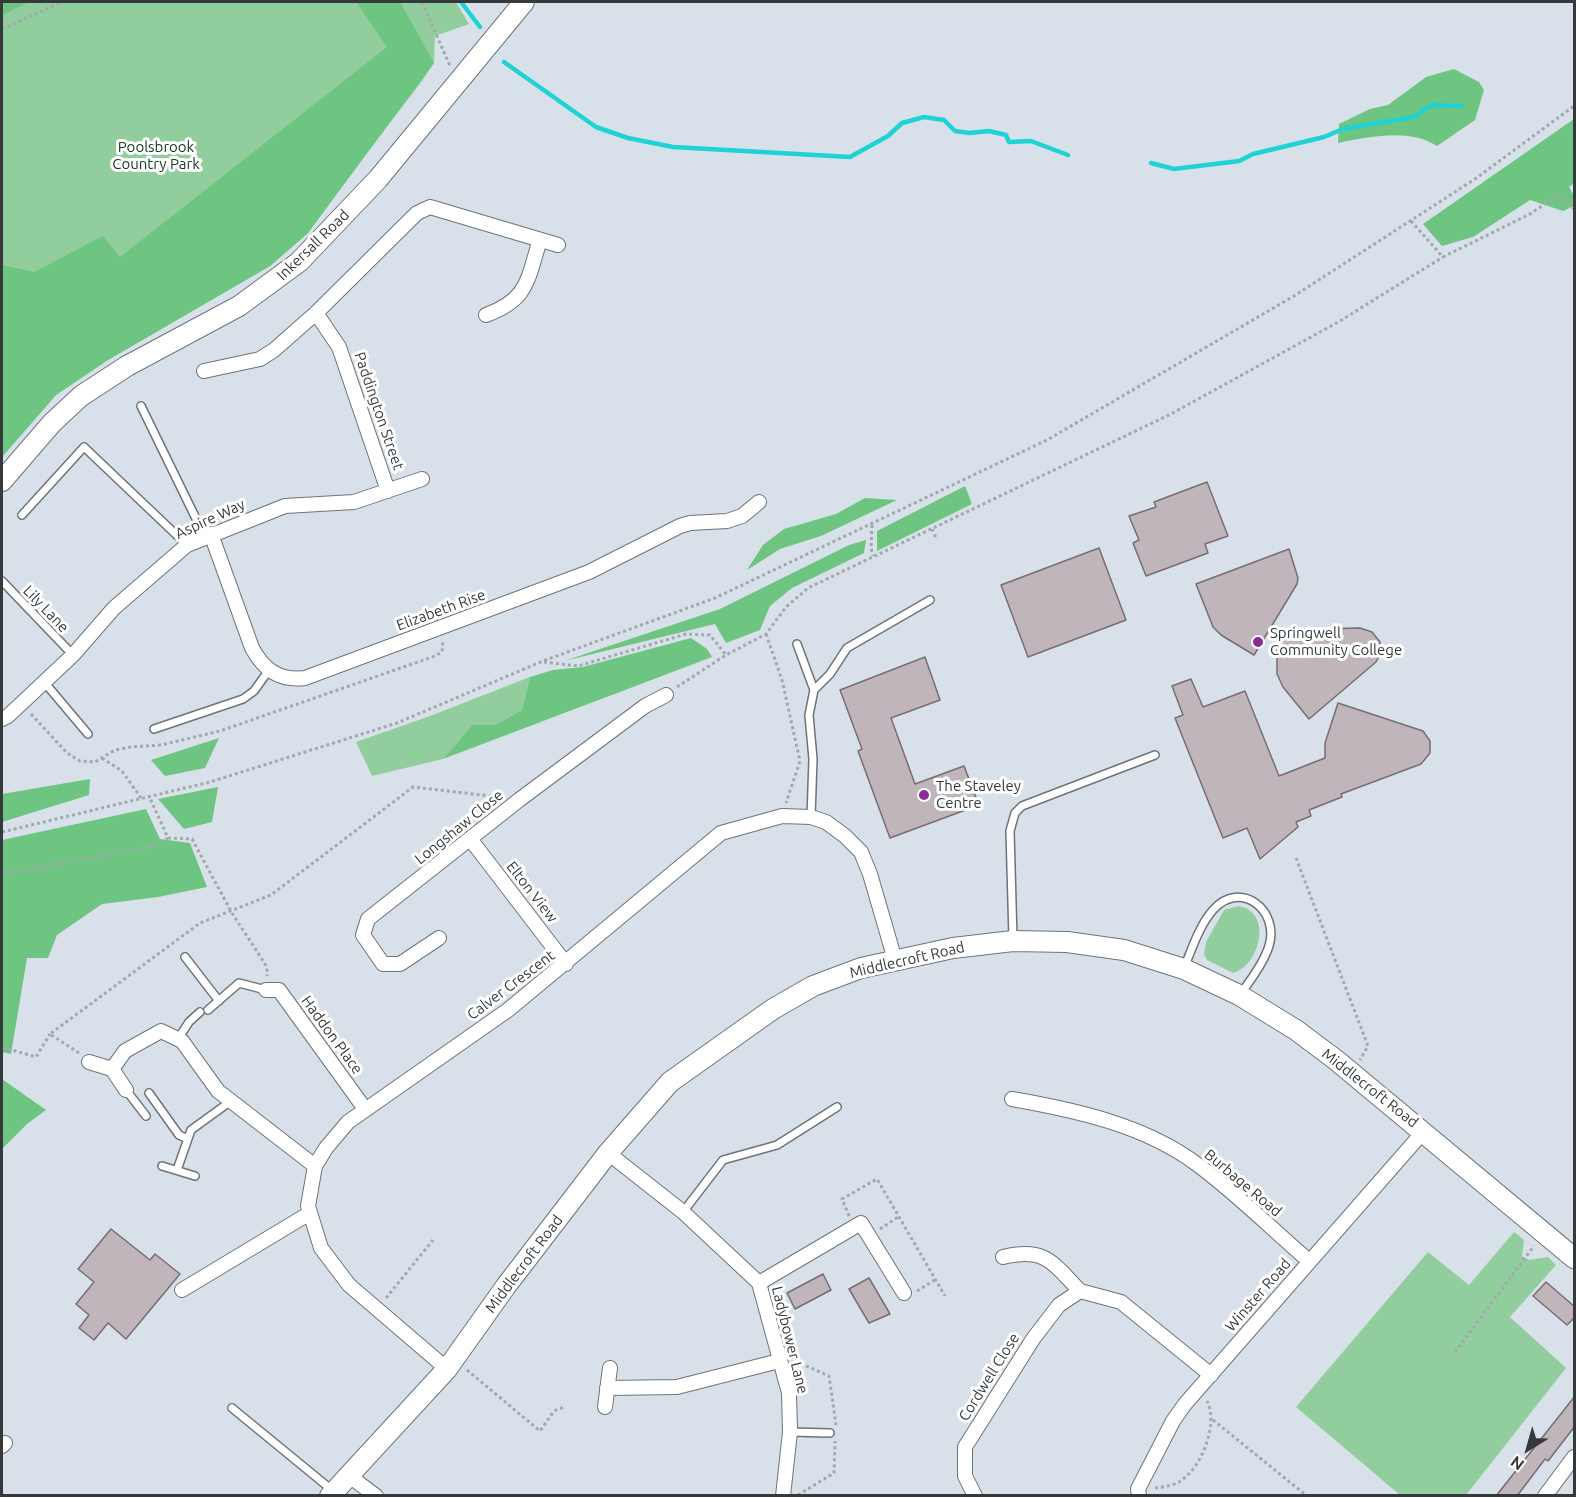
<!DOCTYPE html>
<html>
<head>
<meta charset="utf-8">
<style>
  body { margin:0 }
  #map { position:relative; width:1576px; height:1497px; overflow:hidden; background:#d8e1e9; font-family:Ubuntu,sans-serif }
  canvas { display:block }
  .frame { position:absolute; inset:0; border:3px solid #35393b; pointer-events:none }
  .north { position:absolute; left:1498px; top:1419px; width:60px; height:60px; -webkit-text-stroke:4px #fff; paint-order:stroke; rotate:217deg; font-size:16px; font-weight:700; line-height:24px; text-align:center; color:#35393b }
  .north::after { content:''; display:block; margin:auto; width:21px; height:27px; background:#35393b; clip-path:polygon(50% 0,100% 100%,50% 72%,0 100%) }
</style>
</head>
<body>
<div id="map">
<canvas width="1576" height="1497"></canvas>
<div class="frame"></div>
<div class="north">N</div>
</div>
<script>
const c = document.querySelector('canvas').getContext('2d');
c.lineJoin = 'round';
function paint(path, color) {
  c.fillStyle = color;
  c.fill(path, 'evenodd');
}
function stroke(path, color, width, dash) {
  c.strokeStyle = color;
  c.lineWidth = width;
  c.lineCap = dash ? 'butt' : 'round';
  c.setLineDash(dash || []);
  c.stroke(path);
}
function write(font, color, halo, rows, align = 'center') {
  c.font = font + ' Ubuntu,sans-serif';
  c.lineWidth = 6;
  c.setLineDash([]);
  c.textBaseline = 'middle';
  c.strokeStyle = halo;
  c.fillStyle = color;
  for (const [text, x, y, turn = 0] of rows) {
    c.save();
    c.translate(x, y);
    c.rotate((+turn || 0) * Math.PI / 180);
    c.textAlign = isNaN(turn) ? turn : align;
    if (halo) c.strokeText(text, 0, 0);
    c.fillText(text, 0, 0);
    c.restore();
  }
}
paint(new Path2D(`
  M2 2H456L469 24 435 36 434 63 422 81 346 180 308 233 270 266 108 360 56 395 2 457Z
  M530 677 522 710 495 725H472L443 759 372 776 356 742 430 716Z
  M1239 906C1273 912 1260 966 1233 973L1207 960 1204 954 1206 942 1224 910Z
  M1514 1232 1524 1240 1522 1256 1529 1260 1548 1257 1556 1265 1510 1317 1566 1368 1466 1495H1400L1296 1407 1428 1252 1469 1285Z`), '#92ce9d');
paint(new Path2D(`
  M2 2H29L2 15Z
  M356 2H400L434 63 308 233 270 266 108 360 56 395 2 457V265L34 272 103 236 120 257 387 47Z
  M1454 69 1479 82 1484 90 1475 120 1437 146C1408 128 1370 137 1338 143L1339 124 1370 109 1388 105 1426 77Z
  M1574 119V183L1569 187 1574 196V206L1563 211 1530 200 1473 237 1442 246 1423 224Z
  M965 486 972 504 877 551V531Z
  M865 498 897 500 821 536 780 549 747 570 763 545 784 529 836 514Z
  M866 540 864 553 792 588 770 606 760 630 726 643 715 624 564 661 720 609 849 545Z
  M691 638 707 649 712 657 443 759 472 725H495L522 710 530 677 553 670 583 667Z
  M219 738 205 768 165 776 151 760Z
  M90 779 89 795 2 822V794Z
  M218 787 212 822 184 829 158 799Z
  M146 809 160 839 190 843 207 887 158 897 102 904 57 935 48 958H27L11 1054 2 1052V840Z
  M2 1079 46 1110 27 1124 2 1149Z`), '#6ec581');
stroke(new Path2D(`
  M461 2 480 27
  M504 62 596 127 628 138 673 147 850 157 888 136 902 123 924 117 944 120 955 131 969 133 989 131 1006 135 1009 142 1031 141 1068 155
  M1151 163 1174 169 1239 161 1253 154 1324 137 1343 129 1414 117 1431 105 1461 106`), '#1ed2d5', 4.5);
const building = new Path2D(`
  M1207 482 1228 536 1205 544 1208 553 1146 576 1133 543 1139 540 1129 516 1156 507 1154 502Z
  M1099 548 1126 620 1028 657 1001 585Z
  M1289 549 1298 578 1297 584 1254 655 1221 635 1213 627 1196 584Z
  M1360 628 1372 632 1380 642V654L1376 662 1309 719 1283 687 1277 674V630Z
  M925 657 940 700 891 718 915 784 964 766 979 805 890 838 858 751 862 749 840 690Z
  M1191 679 1203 707 1245 691 1279 776 1325 758V743L1338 703 1423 731 1430 741V753L1421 764 1341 794 1342 797 1309 810 1311 816 1296 822 1298 827 1260 859 1247 828 1223 838 1175 718 1183 715 1172 686Z
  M111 1229 150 1260 155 1254 180 1274 126 1339 108 1323 94 1340 79 1328 89 1315 76 1304 94 1282 78 1269Z
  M823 1274 831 1290 795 1309 787 1293Z
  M869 1278 890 1314 869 1323 849 1289Z
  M1546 1282 1575 1307V1317L1567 1325 1533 1296Z
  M1575 1396V1426L1548 1461 1545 1459 1517 1496H1496Z`);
paint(building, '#bfb5bb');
stroke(building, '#776d72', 1.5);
const lane = new Path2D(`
  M141 406 205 537
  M22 515 84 447 187 545
  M2 581 73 655
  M797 644 814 690 809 715 813 759 811 817
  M45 683 88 734
  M814 690 830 674 847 648 930 600
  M154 729 243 699 254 691 269 670
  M1013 939 1010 831 1015 813 1022 806 1155 755
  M185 957 219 1001
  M1184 968C1192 949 1199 926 1213 910 1240 879 1280 910 1269 946 1264 962 1251 980 1241 993
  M208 1010 239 983 266 990
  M178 1039 189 1022 200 1012
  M126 1090 146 1116
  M149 1093 179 1135 188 1139
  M162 1166 195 1176
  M177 1170 191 1130 231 1101
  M683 1212 723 1160 777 1145 837 1107
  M232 1408 332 1490
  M790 1432 830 1433`);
const street = new Path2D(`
  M316 313 339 347 388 491
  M486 315C529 299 527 280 540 240
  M204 371 260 359 274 350 316 313 417 213 430 207 558 245
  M211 534 252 648C264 670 279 681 305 678L589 572 680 526 690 523 727 521 742 516 759 502
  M2 719 8 716 73 655 114 608 187 545 285 506 354 502 422 479
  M471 840 566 964
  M439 938 400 964H383L363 935 368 919 519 800 645 706 666 695
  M266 990H279L365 1109
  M89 1062 112 1069 126 1090
  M112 1069 125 1051 161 1031 182 1041 218 1091 315 1166
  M1012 1099C1075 1110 1145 1125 1198 1165 1237 1194 1272 1229 1309 1261
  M608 1153 683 1212 759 1283 789 1393 790 1432 783 1496
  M1003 1257C1045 1247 1052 1262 1080 1291
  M759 1283 861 1223 904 1293
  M182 1290 310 1213
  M447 1369 349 1285 321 1248 308 1206 315 1166 326 1148 348 1122 508 1010 721 833 782 816 811 817 826 822 845 836 861 852 870 874 895 960
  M607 1388 677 1387 779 1361
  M605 1407 610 1368
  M2 1446 5 1443
  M348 1475 376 1496
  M975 1496 965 1476V1447L1033 1339 1059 1305 1080 1291 1121 1302 1211 1375
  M1139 1496 1138 1489 1173 1421 1185 1404 1424 1131
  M1545 1496 1574 1457`);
const secondary = new Path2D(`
  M2 481 52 423 81 396 127 366 239 306 299 262 378 179 524 2
  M330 1496 447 1369 506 1286 608 1153 670 1082 773 1009 813 986 861 968 953 948 1013 941 1067 942 1124 950 1184 969 1239 995 1296 1030 1336 1060 1574 1258`);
stroke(lane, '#6c747b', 10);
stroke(street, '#6c747b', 16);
stroke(secondary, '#6c747b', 22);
stroke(new Path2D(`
  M422 2 450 66
  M2 29 62 2
  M1411 221 1443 257 1530 214 1558 195 1574 209
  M872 525 871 548 873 556
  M932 529 937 540
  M766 634 782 680 800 761 786 803
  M544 662 578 666 686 634 710 635 726 655 766 634 786 607 808 588 1171 414 1340 321 1443 257
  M677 687 726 655
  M31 714 67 753 80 761 95 762 115 750 130 747 161 745 220 731 435 656 442 652 443 640
  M102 758 122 771 141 798
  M2 832 210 782 397 723 543 661 715 598 1047 440 1294 296 1475 179 1574 106
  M168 838 192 839 232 913 267 967V976
  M1296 858 1368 1046 1360 1060
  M2 874 155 846 168 838 149 796
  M2 1047 36 1057 50 1034
  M79 1053 50 1034 200 923 271 895 413 787 499 797
  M849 1216 842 1199 877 1179 945 1296
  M880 1229 898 1217
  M917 1291 935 1280
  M386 1298 433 1240
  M1455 1352 1534 1246
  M795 1361 829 1376 836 1425
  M467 1370 540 1431 554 1411 564 1407
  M1213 1420 1307 1496
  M1155 1488C1163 1487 1172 1486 1179 1482 1201 1469 1219 1425 1207 1401
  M798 1495 834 1473 835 1441`), '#a1a8ae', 3, [3, 3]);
stroke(lane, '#fff', 7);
stroke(street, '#fff', 14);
stroke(secondary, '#fff', 20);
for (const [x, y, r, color] of [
  [1258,642,6,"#8a2c95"],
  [924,795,6,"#8a2c95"]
]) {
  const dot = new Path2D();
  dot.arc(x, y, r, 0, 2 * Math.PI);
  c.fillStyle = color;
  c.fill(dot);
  stroke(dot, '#fff', 2);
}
write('15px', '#12361b', '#fff', [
  ["Poolsbrook",156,147],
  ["Country Park",156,164]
]);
write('15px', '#35393b', '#fff', [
  ["Inkersall Road",313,245,-44],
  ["Paddington Street",379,411,71],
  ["Aspire Way",210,519,-25],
  ["Lily Lane",46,609,46],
  ["Elizabeth Rise",441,610,-20],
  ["Longshaw Close",459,827,-39],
  ["Elton View",532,892,52],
  ["Middlecroft Road",907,960,-13],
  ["Calver Crescent",511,985,-37],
  ["Haddon Place",332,1035,54],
  ["Middlecroft Road",1370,1088,38],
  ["Burbage Road",1243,1183,40],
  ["Middlecroft Road",524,1264,-53],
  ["Winster Road",1258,1295,-49],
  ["Ladybower Lane",790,1340,76],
  ["Cordwell Close",989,1377,-58]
]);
write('15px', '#35393b', '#fff', [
  ["Springwell",1270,633],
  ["Community College",1270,650],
  ["The Staveley",936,786],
  ["Centre",936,803]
], 'left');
</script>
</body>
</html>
